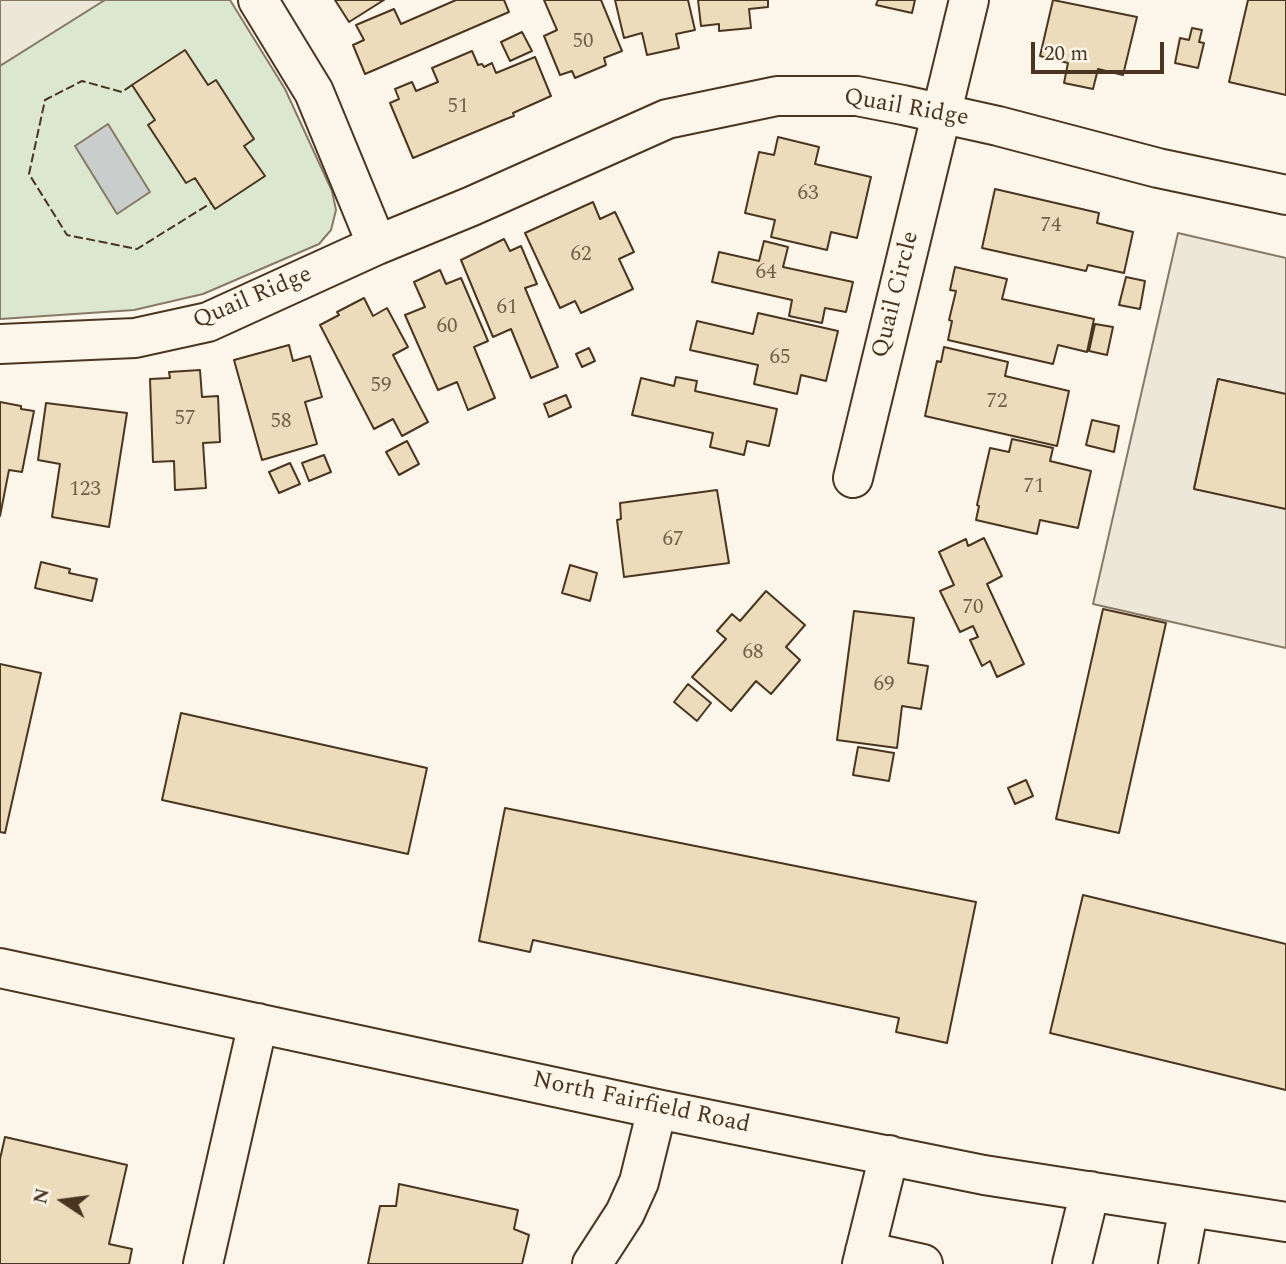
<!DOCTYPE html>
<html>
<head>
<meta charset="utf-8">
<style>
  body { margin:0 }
  #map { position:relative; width:1286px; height:1264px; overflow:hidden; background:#fbf6e9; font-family:Spectral,serif }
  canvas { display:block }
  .north { position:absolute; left:28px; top:1166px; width:70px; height:70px; -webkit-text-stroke:5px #fbf6e9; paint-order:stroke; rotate:283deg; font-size:19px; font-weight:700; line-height:28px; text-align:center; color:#4a3520 }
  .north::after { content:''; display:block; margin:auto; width:24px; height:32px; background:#4a3520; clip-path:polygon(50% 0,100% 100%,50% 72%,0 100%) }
  .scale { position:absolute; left:1031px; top:42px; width:133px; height:32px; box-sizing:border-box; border:4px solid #4a3520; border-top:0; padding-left:9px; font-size:21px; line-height:24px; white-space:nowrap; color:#4a3520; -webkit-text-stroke:5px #fbf6e9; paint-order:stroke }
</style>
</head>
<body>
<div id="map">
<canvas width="1286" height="1264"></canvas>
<div class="north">N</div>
<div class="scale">20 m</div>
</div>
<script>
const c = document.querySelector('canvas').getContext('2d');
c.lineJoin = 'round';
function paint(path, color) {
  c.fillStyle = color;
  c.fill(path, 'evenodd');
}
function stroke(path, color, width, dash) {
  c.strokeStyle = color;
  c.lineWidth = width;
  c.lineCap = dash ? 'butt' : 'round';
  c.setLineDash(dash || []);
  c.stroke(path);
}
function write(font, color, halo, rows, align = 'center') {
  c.font = font + ' Spectral,serif';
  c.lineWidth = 5;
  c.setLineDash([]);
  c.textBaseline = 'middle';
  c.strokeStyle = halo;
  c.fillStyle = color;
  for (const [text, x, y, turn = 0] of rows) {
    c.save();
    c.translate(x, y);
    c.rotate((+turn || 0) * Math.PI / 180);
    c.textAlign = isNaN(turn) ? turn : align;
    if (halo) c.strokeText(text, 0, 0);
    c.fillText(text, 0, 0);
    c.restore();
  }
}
const green = new Path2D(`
  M34 0H230L285 89 332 191 336 210 331 230 319 244 203 294 134 310 0 319V22Z`);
paint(green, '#dce7d0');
stroke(green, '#887966', 2);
const parking = new Path2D(`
  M0 0H105L0 66Z
  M1178 233 1286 258V394L1218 379 1194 488 1286 509V648L1093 604Z`);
paint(parking, '#ede7d9');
stroke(parking, '#887966', 2);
const water = new Path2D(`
  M108 124 150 192 117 214 75 146Z`);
paint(water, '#c9cecd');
stroke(water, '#887966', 2);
const building = new Path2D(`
  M335 0H384L349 22Z
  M456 0H504L509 12 365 74 353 45 364 40 356 25 394 9 401 24Z
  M544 0H601L622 51 604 58 606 65 575 78 572 71 560 75 544 36 557 30Z
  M615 0H688L695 30 676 34 679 48 647 55 642 33 624 38Z
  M698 0H768V7L749 9 751 28 719 31V24L701 26Z
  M878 0H915L912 13 876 5Z
  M1053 0 1137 17 1123 75 1098 69 1093 89 1064 83 1068 63 1040 56Z
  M1248 0H1286V95L1229 82Z
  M1192 28 1202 30 1199 42 1204 43 1198 68 1175 63 1180 38 1189 40Z
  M522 32 532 51 510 61 501 42Z
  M185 50 208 85 216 80 254 139 244 146 265 176 215 209 195 178 186 183 148 125 155 120 132 85Z
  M472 51 478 65 482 64 484 67 492 63 496 73 535 57 551 96 513 113 514 116 506 119 413 158 390 103 399 99 395 89 412 82 416 91 438 82 432 68Z
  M778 137 819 147 815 164 871 177 857 238 831 232 827 250 771 237 775 220 745 213 759 152 774 155Z
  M995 189 1099 213 1097 223 1133 232 1124 273 1088 265 1086 271 982 248Z
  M593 202 600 219 615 212 634 252 619 259 633 289 581 313 575 301 560 308 525 233Z
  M504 239 510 251 521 246 537 284 525 288 558 367 531 378 511 329 493 337 461 260Z
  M764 241 788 247 783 267 853 282 846 312 825 308 822 323 789 316 792 300 712 282 719 252 759 261Z
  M955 267 1007 279 1002 299 1094 319 1087 352 1058 345 1053 364 948 340 952 321 949 320 956 291 950 290Z
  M440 270 446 284 461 278 488 341 474 347 495 398 468 410 457 382 438 390 405 315 425 307 414 282Z
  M1126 277 1145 281 1140 309 1119 305Z
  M364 298 373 316 387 308 408 347 393 355 428 422 402 436 393 419 374 429 320 325 339 315 337 312Z
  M758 313 838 331 826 381 801 375 797 394 754 384 758 365 690 350 697 321 753 334Z
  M1095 324 1113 327 1107 355 1089 351Z
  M289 345 293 361 310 356 322 397 305 402 317 444 262 460 234 360Z
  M944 347 1008 362 1005 376 1069 391 1057 446 925 416 937 361 941 362Z
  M589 348 595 361 582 367 576 354Z
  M200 370 202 397 218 396 220 442 203 443 206 488 175 490 174 461 153 462 150 379 170 378 169 372Z
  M676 377 697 381 695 391 777 409 769 446 747 441 744 455 710 447 713 433 632 415 641 378 674 386Z
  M1218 379 1286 394V509L1194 489Z
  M566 395 571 407 549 417 544 404Z
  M0 402 21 406V409L34 411 22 472 9 470 0 516Z
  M46 403 127 413 109 527 52 517 60 464 38 460Z
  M1092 420 1119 426 1114 452 1086 445Z
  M1012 439 1053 448 1050 461 1091 471 1078 528 1040 520 1037 534 976 520 979 506 977 505 990 448 1009 452Z
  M407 441 419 464 399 475 386 452Z
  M324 455 331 472 309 481 302 463Z
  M290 463 300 484 279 493 269 472Z
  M717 490 729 563 624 577 617 520 621 519 620 503Z
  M984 538 1002 576 987 584 1024 664 997 677 990 661 982 666 970 640 978 637 973 626 960 632 940 591 954 585 939 552 966 539 968 546Z
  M41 562 70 569 69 573 97 579 92 601 35 588Z
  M570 565 597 573 590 601 562 593Z
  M766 591 805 625 786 647 800 660 771 694 756 681 731 711 692 677 726 639 717 631 732 614 740 621Z
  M1103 609 1166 623 1119 833 1056 819Z
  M854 611 914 618 908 663 928 666 921 709 902 706 897 748 837 740Z
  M0 664 41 673 5 833 0 832Z
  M688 684 711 703 697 721 674 702Z
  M181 713 427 768 408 854 162 800Z
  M858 747 894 753 889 781 853 775Z
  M1026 780 1033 796 1015 804 1008 788Z
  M505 808 976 902 947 1043 896 1032 899 1018 533 940 530 952 479 941Z
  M1083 895 1286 944V1090L1050 1033Z
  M5 1137 127 1165 109 1244 132 1249 129 1264H0V1159Z
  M399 1184 518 1210 514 1229 529 1235 522 1264H368L380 1206H396Z`);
paint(building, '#ecdcbc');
stroke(building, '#4a3520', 2);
const minor = new Path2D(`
  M258 0 314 92 377 245
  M0 344 135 338 208 322 377 245 472 206 667 119 777 96H857L903 105 998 126 1158 168 1286 195
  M853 478 969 0
  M0 968 657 1109 984 1175 1286 1222
  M865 1251 923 1264
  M203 1264 258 1023
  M592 1264 625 1213 639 1182 657 1109
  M862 1264 889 1155
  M1072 1264 1090 1191
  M1178 1264 1189 1207`);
stroke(minor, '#4a3520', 42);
stroke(minor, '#fbf6e9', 38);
stroke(new Path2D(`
  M132 85 122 92 82 81 45 100 29 174 67 235 137 249 211 203`), '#4a3520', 2, [9, 3.5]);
write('21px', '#725f47', null, [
  ["50",583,43],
  ["51",458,108],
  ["63",808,195],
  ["74",1051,227],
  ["62",581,256],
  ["64",766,274],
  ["61",507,309],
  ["60",447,328],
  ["65",780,359],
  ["59",381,387],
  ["72",997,403],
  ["57",185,420],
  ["58",281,423],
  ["71",1034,488],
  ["123",85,491],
  ["67",673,541],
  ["70",973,609],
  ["68",753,654],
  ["69",884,686]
]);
write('24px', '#4a3520', '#fbf6e9', [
  ["Quail Ridge",906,109,10],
  ["Quail Circle",897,295,-76],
  ["Quail Ridge",253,299,-23],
  ["North Fairfield Road",641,1104,12]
]);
</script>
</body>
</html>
